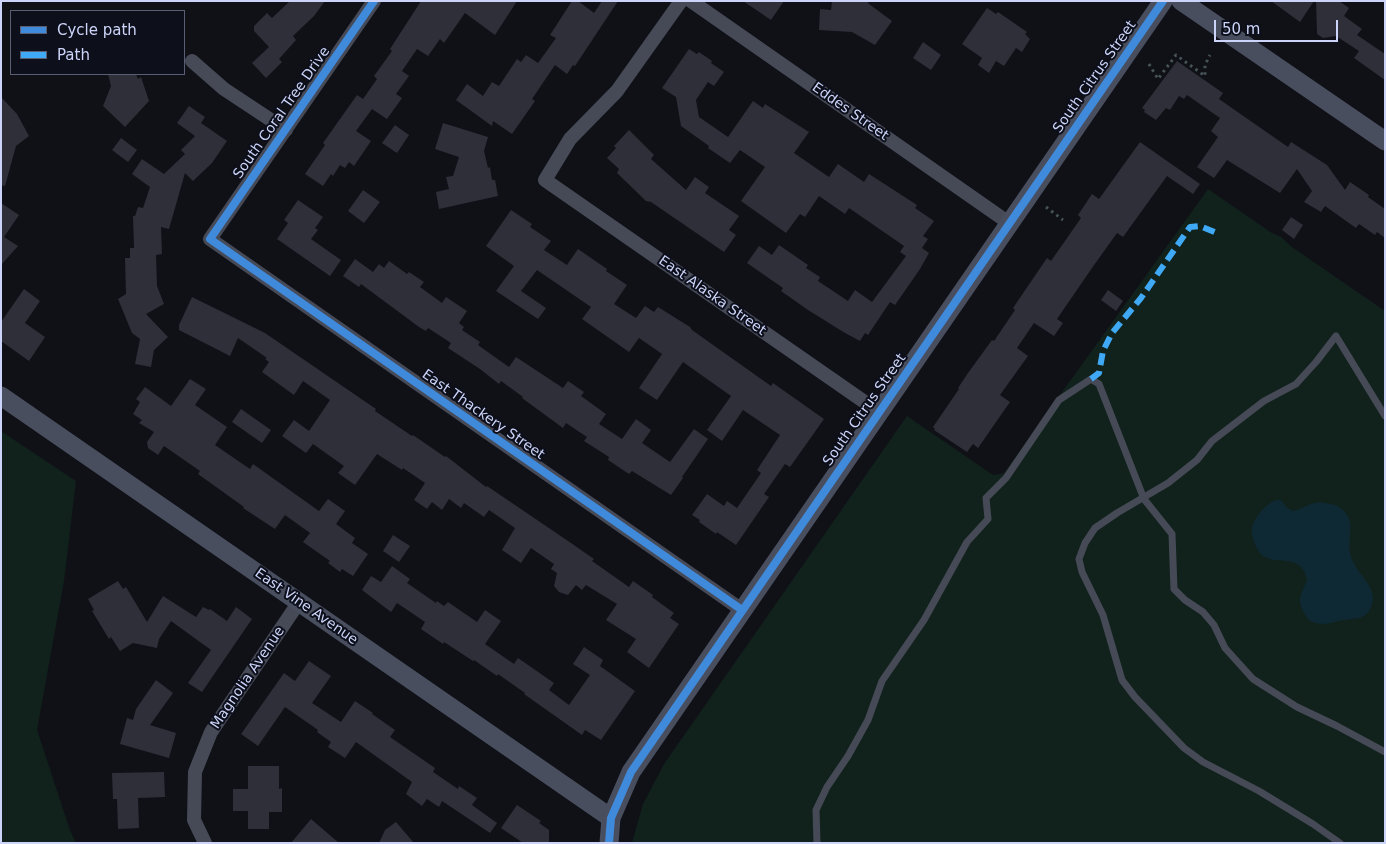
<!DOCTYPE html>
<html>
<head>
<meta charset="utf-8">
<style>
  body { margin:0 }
  #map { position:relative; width:1386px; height:844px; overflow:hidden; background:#101117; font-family:"DejaVu Sans",sans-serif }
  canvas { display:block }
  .frame { position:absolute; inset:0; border:2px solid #ccd5f9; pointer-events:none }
  .legend { position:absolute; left:10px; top:10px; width:175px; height:65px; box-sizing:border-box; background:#0d0f1a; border:1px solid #595e73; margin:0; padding:6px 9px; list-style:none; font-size:15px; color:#ccd5f9 }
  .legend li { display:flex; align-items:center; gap:10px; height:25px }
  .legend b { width:25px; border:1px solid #595e73 }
  .scale { position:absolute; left:1214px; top:20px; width:124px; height:22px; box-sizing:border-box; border:2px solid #ccd5f9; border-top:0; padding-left:6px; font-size:15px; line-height:18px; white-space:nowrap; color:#ccd5f9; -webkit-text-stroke:4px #0d0f1a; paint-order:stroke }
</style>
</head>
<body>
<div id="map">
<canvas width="1386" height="844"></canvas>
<div class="frame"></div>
<ul class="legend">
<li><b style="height:6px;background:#408adc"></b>Cycle path</li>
<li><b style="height:6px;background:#3fa9f5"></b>Path</li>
</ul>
<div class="scale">50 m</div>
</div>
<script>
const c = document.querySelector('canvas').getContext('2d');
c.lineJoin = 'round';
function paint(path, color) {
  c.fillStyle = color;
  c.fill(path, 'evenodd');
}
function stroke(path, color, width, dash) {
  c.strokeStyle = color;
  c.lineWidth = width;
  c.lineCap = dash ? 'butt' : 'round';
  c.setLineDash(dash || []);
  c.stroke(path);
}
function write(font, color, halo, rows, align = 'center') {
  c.font = font + ' "DejaVu Sans",sans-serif';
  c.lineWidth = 4;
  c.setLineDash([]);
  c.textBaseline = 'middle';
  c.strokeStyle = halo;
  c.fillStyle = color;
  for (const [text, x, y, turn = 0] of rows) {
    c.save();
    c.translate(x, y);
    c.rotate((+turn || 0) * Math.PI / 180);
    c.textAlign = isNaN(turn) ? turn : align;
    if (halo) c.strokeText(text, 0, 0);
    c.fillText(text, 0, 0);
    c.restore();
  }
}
paint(new Path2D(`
  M1208 189 1272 233 1281 237 1292 247 1385 311V843H632L643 804 664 764 907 416 993 475 1004 473Z
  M1 431 76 481 64 581 37 730 70 830 76 843H1Z`), '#11211b');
paint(new Path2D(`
  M1276 500H1281L1287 508 1293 511C1307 508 1312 499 1329 504 1333 505 1335 504 1339 507 1360 521 1344 541 1352 559 1358 576 1381 589 1370 609 1365 620 1353 618 1343 620 1330 623 1314 629 1305 615 1303 610 1300 606 1300 601 1300 594 1305 586 1307 579 1300 552 1279 566 1263 556 1260 554 1258 550 1256 547 1254 541 1251 534 1252 529 1253 518 1266 504 1276 500Z`), '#0f2934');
paint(new Path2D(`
  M290 1H325L314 16 293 36 296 40 279 59 282 62 266 78 252 63 269 47 254 31V26L267 13 272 18Z
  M421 1H517L495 35 465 13 444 43 440 39 428 56 417 49 402 71 409 76 396 94 402 98 387 119 372 109 356 131 371 141 354 166 349 162 345 168 340 165 333 176 331 174 323 186 305 174 325 145 323 143 357 95 363 99 377 79 374 76 392 51 390 49Z
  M572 1H578L594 13 602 1H618L575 66 573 65 567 74 555 65 532 99 535 101 512 134 493 121 492 126 456 100 467 84 483 96 492 82 499 86 517 59 521 62 526 55 538 63 556 38 550 35Z
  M743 1H784L771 20Z
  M832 1H867L869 4 892 21 875 45 852 32 819 30 820 9 831 10Z
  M1271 1H1314L1300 22Z
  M1316 1H1339L1349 8 1344 16 1362 29 1357 35 1385 54V80L1354 58 1359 51 1336 36 1323 38 1317 34Z
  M987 8 996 14 998 12 1027 32 1025 34 1030 39 1022 52 1016 48 1004 66 996 61 989 73 978 65 982 58 962 44Z
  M923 42 941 55 931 70 913 58Z
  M689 49 697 54 699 52 712 61 711 63 724 72 714 86 708 82 696 100 699 117 728 137 753 101 763 108 765 104 809 132 794 153 829 177 838 164 864 182 869 174 917 205 915 208 934 221 923 236 928 239 922 248 929 253 920 269 895 305 890 302 868 335 865 333 860 341 845 333 808 310 781 291 783 288 747 263 759 246 772 255 779 245 808 265 806 268 820 277 818 281 848 301 855 290 872 302 906 256 900 252 904 246 849 208 845 214 819 196 805 217 800 214 786 233 741 201 765 167 740 150 730 163 708 148 709 146 681 126 676 97 662 88Z
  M1177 61 1223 93 1219 99 1288 147 1291 142 1327 165 1345 190 1350 182 1369 195 1368 197 1385 209V238L1377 232 1375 235 1359 224 1356 228 1325 206 1321 212 1304 202 1312 191 1297 169 1280 193 1227 160 1214 178 1197 167 1218 137 1211 131 1220 118 1187 95 1184 99 1179 96 1170 110 1166 108 1156 120 1144 112 1145 110 1142 108Z
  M108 74H136L138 79 141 77 149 101 125 127 103 106 111 86Z
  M1 97 17 114 29 136 16 146 5 186 1 185Z
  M189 106 205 117 201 123 227 141 212 163 193 181 185 173 169 229 161 227 162 254 156 255 157 286 164 304 146 314 168 337 154 350 151 367 135 364 140 339 132 333 118 299 126 294 125 258H130V248H134L133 216H135L138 207 143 208 150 187 132 174 142 159 164 174 185 154 181 150 195 136 177 123Z
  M443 123 488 137 484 151 488 168 490 167 492 180H495L498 196 439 209 436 192 449 189 446 177 453 176 459 157 435 149Z
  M395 125 409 135 397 153 382 143Z
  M629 130 654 155 651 159 686 190 695 177 709 187 705 193 739 216 729 230 736 235 724 252 651 202 646 201 617 173 619 169 607 158 616 148 614 146Z
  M121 138 137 150 128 162 112 150Z
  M1140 142 1200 184 1193 194 1167 176 1123 237 1117 233 1092 268 1057 319 1063 323 1054 336 1034 323 1017 348 1028 356 1000 395 1010 402 978 448 973 444 967 452 934 430 935 429 933 427 959 389 958 388 968 373 992 340 994 341 1015 310 1013 308 1047 258 1051 261 1081 218 1078 215 1092 194 1099 199Z
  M363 190 380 202 364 223 348 211Z
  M298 200 323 217 315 228 318 230 311 239 341 260 330 276 277 239 288 223 284 220Z
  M1 203 19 215 4 237 18 246 1 265Z
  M511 210 532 224 530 227 551 241 544 250 567 265 578 249 607 269 606 271 627 285 614 304 636 318 645 306 654 312 658 307 690 327 692 330 771 386 773 383 824 419 790 467 785 464 764 494 769 497 736 545 717 532 716 534 699 522 700 520 692 515 707 494 724 506 727 501 737 508 761 473 757 470 780 435 743 410 722 441 707 430 731 396 683 362 657 400 639 388 662 354 639 338 629 352 582 319 591 307 537 270 521 291 546 308 538 319 496 291 514 266 486 246Z
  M1291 217 1303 225 1294 239 1282 230Z
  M355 259 373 272 379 264 384 268 389 261 407 274 409 272 424 282 420 287 442 303 446 297 467 311 459 323 464 327 462 330 480 342 478 345 509 367 516 357 563 388 568 381 584 392 581 396 606 414 599 424 622 439 636 419 651 430 642 443 670 462 694 429 708 439 682 477 683 478 671 495 632 471 629 474 608 460 609 457 584 441 587 437 566 423 563 428 522 398 523 397 501 381 499 384 480 369 448 348 451 343 428 328 426 331 419 327 361 284 359 287 343 276Z
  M24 289 40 301 25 323 45 337 29 361 1 341V322Z
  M1108 290 1123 301 1116 311 1101 300Z
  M192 297 265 333 376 409 375 411 412 436 413 435 445 457 446 456 486 487 487 486 571 543 594 559 592 561 629 587 633 581 653 595 652 597 674 613 670 618 679 624 649 668 627 652 636 639 606 620 617 604 586 585 582 590 576 585 568 595 559 592 554 586 557 573 551 569 554 564 531 548 521 563 502 550 515 528 489 510 484 517 464 503 461 508 449 499 442 510 432 502 427 509 414 500 425 483 403 468 402 470 377 454 355 485 338 473 344 466 313 444 306 453 282 436 294 420 309 431 330 400 303 381 294 395 262 372 269 362 265 359 267 358 238 338 230 356 179 330V325Z
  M190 379 206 389 195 405 227 427 215 445 250 469 253 464 319 511 328 499 345 511 336 524 355 538 352 543 368 554 353 576 342 569 340 572 328 563 330 561 303 542 310 533 285 515 275 529 243 508 244 507 198 474 200 471 164 446 158 455 148 448 147 442 154 432 139 423 142 420 133 414 140 402 136 399 145 387 171 406Z
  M241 409 271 430 262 443 232 422Z
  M393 535 410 546 399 562 383 551Z
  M392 566 410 579 407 583 436 603 437 601 444 606 448 602 477 622 485 610 501 621 485 644 514 664 518 658 554 683 549 690 569 705 590 675 573 664 584 647 603 660 600 666 635 691 601 740 585 730 582 735 524 694 525 693 498 674 497 676 474 660 473 661 444 642 443 644 421 629 425 622 397 603 391 612 362 590 371 576 381 582Z
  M118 581 123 589 126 587 147 622 163 596 196 617 203 607 209 610 210 609 227 621 236 607 252 619 202 692 188 683 211 650 171 621 159 639 157 648 133 643 120 651 111 637 109 639 92 611 94 610 88 599Z
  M309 661 331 676 312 703 341 722 355 701 373 713 372 714 395 730 390 737 435 768 433 772 458 789 459 786 477 798 472 805 497 823 490 833 442 801 439 807 427 799 422 806 406 794 412 782 356 742 345 758 328 747 331 742 317 732 318 730 285 707 258 746 241 734 284 673 295 681Z
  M156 680 173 693 150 725 176 733 169 758 120 744 127 718 133 720 136 709Z
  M248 766H279V789L282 788V812H269V829H248V811H233V789H248Z
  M164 772 165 797 138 798 139 828 118 829 117 799H113L112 773Z
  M517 805 541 821 539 823 549 830V843H523L501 828Z
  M311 819 339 843H291Z
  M396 822 414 843H379L385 830Z`), '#2e2f39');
stroke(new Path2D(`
  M1149 64 1158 79 1176 55 1205 76V65L1210 55
  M1046 207 1063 220`), '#465458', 3, [2.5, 4]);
stroke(new Path2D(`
  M817 843 816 810 827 787 848 756 868 720 882 681 924 620 967 542 988 519 986 498 1006 478 1059 400 1091 379 1099 384 1144 499 1172 534 1174 589 1185 600 1203 612 1214 625 1225 648 1253 679 1297 707 1337 726 1385 752
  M1340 843 1313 824 1259 791 1203 762 1184 748 1135 697 1122 680 1103 615 1082 572 1079 559 1085 543 1095 528 1117 513 1168 483 1197 460 1212 441 1264 401 1296 384 1316 362 1336 336 1385 416`), '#464a57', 7);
stroke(new Path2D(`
  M374 1 210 239 742 610
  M681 1 617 91 570 139 545 180 879 412
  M691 1 1009 223
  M192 61 224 89 286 130
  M205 843 194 820 195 772 211 732 299 602`), '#464a57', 14);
stroke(new Path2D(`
  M1181 1 1385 141
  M1 396 611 818
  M609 843 611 818 631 772 1163 1`), '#484e5e', 19);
stroke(new Path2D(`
  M1091 379 1099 373 1103 351 1112 333 1141 298 1190 227 1200 226 1219 234`), '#3fa9f5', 6, [12, 6]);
stroke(new Path2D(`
  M374 1 210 239 742 610
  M609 843 611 818 631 772 1163 1`), '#408adc', 8);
write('14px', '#ccd5f9', '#0d0f1a', [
  ["South Citrus Street",1095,77,-55],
  ["Eddes Street",850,112,35],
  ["South Coral Tree Drive",282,113,-55],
  ["East Alaska Street",712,296,35],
  ["South Citrus Street",865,410,-55],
  ["East Thackery Street",483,415,35],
  ["East Vine Avenue",306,607,35],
  ["Magnolia Avenue",248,678,-56]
]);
</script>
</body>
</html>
